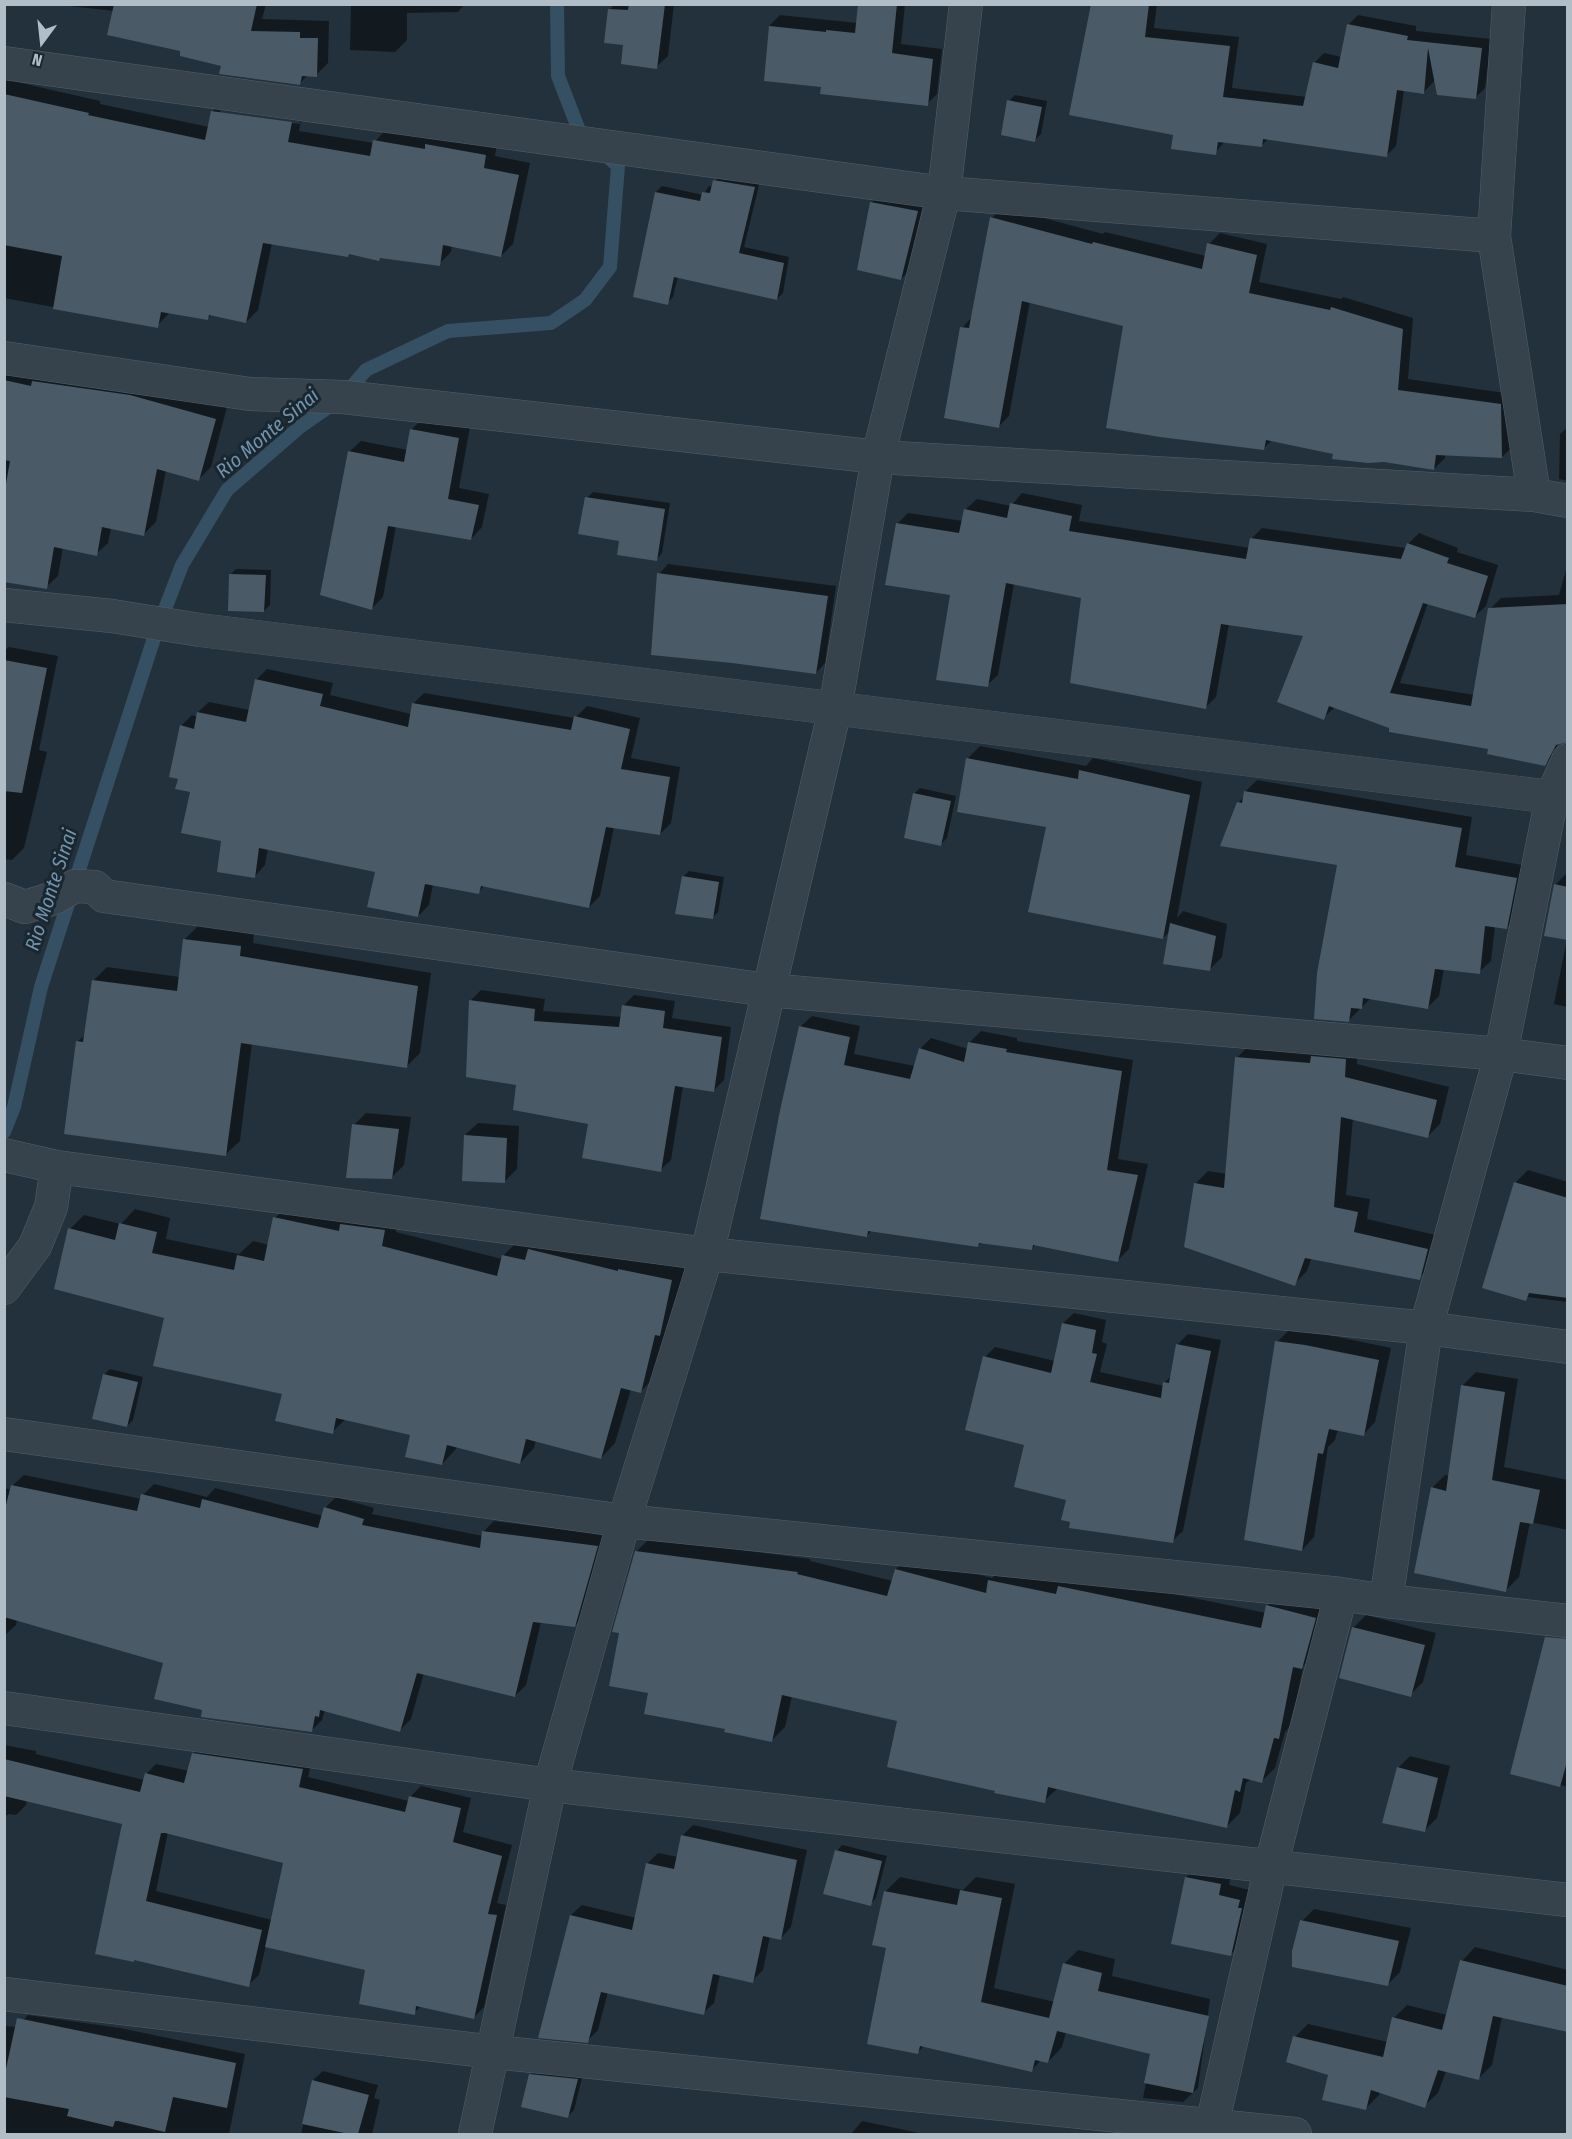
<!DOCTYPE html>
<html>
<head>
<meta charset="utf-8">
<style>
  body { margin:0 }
  #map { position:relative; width:1572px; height:2139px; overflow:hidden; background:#22313b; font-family:"Fira Sans Condensed",sans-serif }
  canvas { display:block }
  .frame { position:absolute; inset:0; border:6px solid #b1bdc7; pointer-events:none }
  .north { position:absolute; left:12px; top:12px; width:60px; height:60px; -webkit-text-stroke:4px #1b2730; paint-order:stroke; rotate:195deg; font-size:16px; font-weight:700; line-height:24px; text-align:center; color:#b1bdc7 }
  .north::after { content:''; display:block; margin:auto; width:21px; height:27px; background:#b1bdc7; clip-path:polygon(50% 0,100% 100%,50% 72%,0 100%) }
</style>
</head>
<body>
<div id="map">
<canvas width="1572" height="2139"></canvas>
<div class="frame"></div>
<div class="north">N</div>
</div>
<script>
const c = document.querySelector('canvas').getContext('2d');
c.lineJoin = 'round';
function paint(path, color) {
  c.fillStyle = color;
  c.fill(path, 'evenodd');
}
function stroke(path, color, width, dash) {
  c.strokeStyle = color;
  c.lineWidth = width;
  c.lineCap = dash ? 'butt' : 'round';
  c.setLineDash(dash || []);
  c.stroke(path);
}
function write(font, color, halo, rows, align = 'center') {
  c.font = font + ' "Fira Sans Condensed",sans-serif';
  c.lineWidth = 6;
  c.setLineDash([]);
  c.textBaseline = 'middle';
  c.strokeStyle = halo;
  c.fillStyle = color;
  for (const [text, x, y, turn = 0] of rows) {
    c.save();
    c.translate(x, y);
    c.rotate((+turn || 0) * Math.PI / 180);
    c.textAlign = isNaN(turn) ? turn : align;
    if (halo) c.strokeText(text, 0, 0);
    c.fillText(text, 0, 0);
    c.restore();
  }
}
paint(new Path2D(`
  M52 4H266L262 19 329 21 328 63 316 75H308L300 83 223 64 182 50 114 11Z
  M351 4H465L458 12 407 13V40L395 52 350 50Z
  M615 4H674L668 56 656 67 609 10Z
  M860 4H905L901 44 942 49 937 94 927 104 822 85 765 79 770 25 780 15 858 23Z
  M1093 4H1157L1154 28 1239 37 1232 88 1307 97 1314 63 1324 53 1341 57 1348 25 1358 15 1416 26V31L1491 39 1485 88 1475 98 1435 80 1424 92 1404 90 1396 146 1386 156 1269 138 1262 145 1225 141 1215 153 1175 133Z
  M4 79 100 101V104L209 127 213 111 225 99 303 110 299 131 374 143 386 129 497 143 495 156 530 163 513 244 501 256 452 245 451 252 439 264 350 253 348 256 272 243 258 310 246 322 212 314 208 318 170 312 157 326 4 298ZM220 110 300 121V124L220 113Z
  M1015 95 1047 101 1041 134 1035 140 1009 101Z
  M721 175 760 181 744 247 789 257 783 293 777 299 678 276 673 297 667 303 656 192 662 186 703 195 709 186 713 187 715 181Z
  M878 197 923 205 907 273 901 279 872 202Z
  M1003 207 1103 234 1105 232 1206 256 1209 244 1220 233 1267 244 1259 282 1341 299 1343 297 1413 318 1408 379 1512 394 1513 446 1502 457 1445 454V458L1434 469 1272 440 1264 448 1125 325 1030 301 1009 416 998 427 962 328 973 316 992 218Z
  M4 361 227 407 211 467 199 479 166 470 156 522 144 534 111 528 108 543 96 554 63 547 58 576 46 587 4 581Z
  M423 418 470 427 459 488 489 494 482 527 471 539 396 526 383 597 372 608 349 452 361 441 408 450 412 429Z
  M1568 427V481L1559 479 1560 434Z
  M593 492 670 503 662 553 657 559 587 498Z
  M1022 493 1082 505 1079 521 1250 548 1251 539 1262 528 1406 548 1408 544 1419 533 1458 548 1457 552 1498 565 1486 606 1475 616 1428 603 1400 683 1475 695 1490 609 1501 598 1559 595 1568 563V720L1564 718 1555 754 1544 765 1490 748 1391 727 1335 707 1323 718 1305 635 1229 624 1216 697 1205 708 1083 597 1014 584 998 675 987 685 952 594 897 524 908 513 963 521 966 509 977 499 1011 506Z
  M668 564 836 586 825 663 816 673 659 574Z
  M236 569 271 570 270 605 264 611 230 575Z
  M9 647 58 656 39 750 47 752 24 848 12 860 4 859V651Z
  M267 669 333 683 330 695 411 714 413 704 424 693 575 718 587 706 640 718 631 758 680 767 671 823 660 834 614 827 600 896 589 907 485 885 479 892 433 884 429 905 418 916 376 871 268 848 265 865 255 876 223 840 192 791 180 778 181 726 192 715 197 717 198 712 209 702 250 710 256 680Z
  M980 746 1086 766 1093 758 1202 782 1177 918 1183 911 1227 924 1222 957 1209 970 1170 931 1163 938 1048 826 968 758Z
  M1257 780 1472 817 1466 855 1528 866 1518 916 1506 928 1495 926 1491 961 1479 972 1444 968 1439 996 1428 1007 1371 998 1349 1020 1338 863 1238 803 1244 797 1245 792Z
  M920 788 956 796 947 838 941 844 914 794Z
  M689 871 724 877 718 912 712 918 683 877Z
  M1566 874H1568V1007L1554 1004 1567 939 1555 885Z
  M199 925 254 933 253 943 431 973 420 1053 406 1067 252 1043 240 1141 226 1154 77 1042 86 1034 93 981 107 967 180 977 185 939Z
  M481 990 545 999 543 1011 622 1017 623 1006 634 995 675 1001 672 1018 731 1027 724 1080 714 1090 683 1086 671 1160 660 1170 589 1123 518 1084 470 1001Z
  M812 1016 860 1026 854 1054 915 1066 920 1049 931 1038 968 1049 969 1043 981 1031 1017 1038V1041L1133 1060 1118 1159 1148 1164 1129 1249 1118 1260 1036 1244 1032 1249 982 1242 978 1246 872 1230 867 1236 800 1027Z
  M1249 1045 1358 1047 1357 1064 1449 1087 1440 1124 1427 1137 1353 1118 1346 1195 1370 1199 1367 1219 1440 1236 1432 1265 1419 1278 1312 1257 1307 1271 1294 1284 1195 1184 1208 1171 1227 1174 1237 1058Z
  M366 1113 411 1117 404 1165 391 1178 354 1125Z
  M478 1123 519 1126 517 1169 505 1181 465 1135Z
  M1528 1170 1568 1182V1302L1511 1295 1515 1183Z
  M289 1204 399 1216 396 1232 502 1259 503 1256 518 1241 685 1265 674 1320 655 1377 641 1391 631 1389 615 1443 601 1458 536 1440 534 1448 520 1463 457 1446 456 1449 442 1464 411 1434 346 1419 332 1432 284 1393 165 1317 70 1229 84 1215 121 1224 135 1209 170 1218 166 1239 239 1254 253 1241 269 1245 275 1218Z
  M1074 1313 1106 1320 1102 1342 1107 1344 1100 1372 1164 1386V1383L1172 1375 1178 1344 1188 1334 1221 1340 1183 1531 1172 1541 1071 1521 1068 1499 1026 1444 985 1357 995 1347 1055 1361 1063 1323Z
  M1289 1330 1319 1333 1391 1348 1375 1422 1363 1435 1338 1429 1335 1440 1328 1447 1314 1537 1302 1550 1277 1342Z
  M110 1369 143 1377 133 1420 127 1426 104 1375Z
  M1476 1372 1518 1379 1504 1467 1568 1480V1530L1530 1522 1519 1577 1506 1590 1432 1488 1445 1475 1450 1476 1463 1385Z
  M24 1475 142 1499 143 1495 154 1484 207 1497 215 1488 323 1516 325 1508 336 1497 374 1508 372 1514 483 1536V1532L494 1521 608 1535 585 1615 574 1626 541 1622 526 1685 515 1696 424 1673 411 1719 400 1730 325 1710 322 1720 311 1731 204 1709 165 1662 17 1620 16 1625 4 1636V1488L12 1490V1486Z
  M650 1538 810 1559V1561L893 1581 896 1569 909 1556 992 1578 1003 1568 1073 1573 1266 1613 1267 1606 1280 1593 1328 1605 1315 1654 1303 1666 1292 1724 1285 1732 1275 1768 1261 1782 1251 1779 1246 1783 1240 1813 1227 1826 1058 1788 1044 1801 996 1789 899 1719 792 1696 785 1727 772 1740 727 1728 650 1692 636 1552Z
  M1366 1615 1436 1633 1423 1682 1410 1695 1353 1628Z
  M1568 1654V1787L1512 1773Z
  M203 1744 312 1759 308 1777 409 1801 410 1797 421 1786 471 1798 463 1832 512 1845 497 1903 506 1905 484 2007 474 2017 422 2005 414 2013 367 1969 266 1945 259 1975 248 1985 135 1959 124 1823 27 1800 26 1805 16 1815 9 1814 4 1817V1745L36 1751V1754L144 1780 146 1774 156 1764 189 1771 193 1754ZM168 1832 285 1862 272 1920 156 1891Z
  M1410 1756 1450 1766 1437 1818 1425 1830 1398 1768Z
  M693 1825 807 1850 791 1927 781 1938 770 1936 763 1970 752 1981 720 1974 714 2003 703 2013 608 1992 598 2030 587 2041 571 1915 582 1905 636 1918 647 1864 658 1853 678 1857 682 1836Z
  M842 1845 887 1856 876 1898 870 1904 837 1851Z
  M1197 1867 1231 1874 1229 1885 1250 1890 1241 1944 1231 1954 1186 1877Z
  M900 1877 963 1890 976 1877 1015 1884 994 1988 1055 2002 1064 1964 1078 1950 1115 1959 1112 1976 1210 1999 1198 2088 1183 2102 1143 2098 1152 2053 1066 2032 1062 2047 1048 2062 1041 2060 1032 2070 924 2046 917 2053 888 1946 886 1891Z
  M1314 1909 1411 1928 1400 1972 1388 1984 1302 1921Z
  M1475 1947 1568 1970V2030L1502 2017 1492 2065 1479 2078 1446 2071 1438 2093 1424 2106 1380 2091 1379 2095 1366 2108 1329 2074 1295 2037 1308 2024 1388 2042 1394 2018 1407 2005 1447 2015 1462 1961Z
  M28 2015 120 2028 245 2054 229 2134H4V2026L17 2027Z
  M536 2069 583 2074 574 2110 568 2116 530 2075Z
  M323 2071 378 2085 374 2098 380 2100 372 2134H301L313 2080Z
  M862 2121 924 2134H851Z`), '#0007');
stroke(new Path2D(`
  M557 4 558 76 580 133 587 139
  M4 1132 14 1107 41 987 155 635 182 565 227 490 301 426 343 397 366 370 448 331 551 323 585 300 610 267 618 166 604 153`), '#365063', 14);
paint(new Path2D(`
  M114 4H257L251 31 300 32V38H318L317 77 302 76 300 85 219 74 221 66 180 56V51L107 35Z
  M629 4H665L657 69 621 64 623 45 604 43 608 9 628 10Z
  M858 4H897L892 53 933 59 928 106 820 94 821 87 764 81 769 26 826 32V30L855 33Z
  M1091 4H1149L1145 37 1230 46 1223 97 1303 106 1313 62 1338 68 1347 24 1408 36 1407 40 1482 48 1476 99 1437 95 1428 48 1424 94 1397 90 1387 157 1263 139 1262 147 1218 142 1216 155 1171 149 1173 135 1069 115Z
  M4 94 89 113 88 115 205 140 211 111 292 122 288 142 370 156 373 140 425 149V144L486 155 484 168 519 175 501 257 443 245 440 266 380 258 379 261 349 254 348 257 263 243 246 323 209 315 208 320 161 312 158 328 53 309 62 256 4 245Z
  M1007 100 1042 107 1035 142 1001 135Z
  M713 180 755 187 739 253 784 263 777 300 674 277 668 305 633 297 655 192 700 201 702 192 710 193Z
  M870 202 918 211 901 280 857 270Z
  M990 217 1092 244 1093 242 1202 269 1207 243 1257 255 1249 293 1330 310 1331 307 1403 329 1398 390 1501 404 1502 458 1436 455 1434 470 1384 462 1368 463 1332 459 1333 454 1266 440 1264 450 1160 437 1106 428 1123 326 1022 301 999 428 944 418 960 327 969 328Z
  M4 380 31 386 32 381 130 395 216 419 199 481 157 469 144 536 102 527 97 556 54 547 47 589 4 582V495L10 461 4 460Z
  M410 429 459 438 448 499 479 505 471 540 388 526 372 610 320 595 348 451 404 462Z
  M585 497 665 509 657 561 617 555 619 541 578 534Z
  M1010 503 1072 516 1069 531 1246 559 1250 538 1401 559 1407 543 1449 558 1447 563 1488 576 1475 618 1423 603 1390 693 1471 706 1488 608 1568 604V742L1556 745 1545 766 1487 754 1488 749 1389 732V728L1329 706 1324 720 1277 702 1303 636 1221 624 1206 709 1070 683 1081 598 1006 583 988 687 936 680 950 595 885 585 896 523 959 533 964 509 1007 518Z
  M657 573 828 596 816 674 732 663 651 655Z
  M229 574 266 575 264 612 228 611Z
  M4 660 47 668 22 793 4 791Z
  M255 679 323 694 320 706 408 727 412 703 571 730 574 716 630 729 621 769 670 777 660 835 606 827 589 908 481 886 479 894 425 884 418 917 367 907 375 872 259 848 255 878 217 872 221 841 181 833 190 792 175 789 178 779 169 777 180 725 194 729 197 712 246 722Z
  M966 758 1078 779 1079 770 1190 795 1163 939 1028 912 1046 827 957 812Z
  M1244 791 1462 828 1455 867 1517 878 1507 929 1485 926 1480 974 1435 969 1428 1009 1363 998 1362 1009 1351 1008 1349 1022 1314 1019 1317 973 1337 865 1220 846 1237 802 1242 803Z
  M913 793 951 801 941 846 904 838Z
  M682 876 719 882 713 919 675 914Z
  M1554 884 1568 887V940L1544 936Z
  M1170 923 1216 936 1210 971 1163 964Z
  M183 939 241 946 240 956 418 986 407 1068 241 1043 226 1156 64 1134 76 1041 83 1042 92 980 177 991Z
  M469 1000 535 1009 534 1021 619 1027 622 1005 665 1011 663 1028 722 1037 714 1092 675 1086 661 1172 582 1158 588 1124 513 1110 516 1085 466 1077Z
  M799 1026 850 1037 844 1065 910 1079 919 1048 964 1062 968 1042 1007 1049 1006 1052 1122 1071 1107 1170 1138 1175 1118 1262 1033 1245 1032 1250 979 1243 978 1247 868 1231 867 1237 760 1219 779 1115Z
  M1311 1056 1346 1059 1345 1077 1437 1100 1428 1138 1341 1117 1334 1207 1358 1212 1354 1232 1428 1249 1420 1280 1305 1258 1295 1286 1184 1247 1194 1183 1224 1188 1235 1057 1310 1063Z
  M352 1124 399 1129 392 1179 346 1178Z
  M464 1135 507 1138 505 1183 462 1181Z
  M1514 1182 1568 1198V1298L1529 1293 1526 1301 1482 1288Z
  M273 1217 339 1231 340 1224 385 1230 382 1246 497 1276 502 1255 525 1260 528 1249 618 1271V1269L672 1280 660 1336 655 1335 641 1393 621 1388 601 1459 526 1439 520 1464 447 1445 442 1465 405 1457 410 1435 336 1418 333 1434 275 1421 282 1394 153 1366 164 1318 54 1289 68 1228 115 1240 119 1223 157 1232 152 1253 234 1270 237 1255 264 1261Z
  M1062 1323 1096 1330 1092 1353 1097 1354 1090 1382 1161 1398 1163 1382 1169 1383 1176 1344 1211 1351 1173 1543 1069 1528 1070 1522 1061 1520 1066 1500 1014 1487 1024 1445 965 1430 983 1356 1051 1373Z
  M1275 1341 1305 1345 1379 1360 1364 1436 1329 1429 1323 1454 1318 1453 1302 1551 1244 1540Z
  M103 1374 138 1382 127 1427 92 1419Z
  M1461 1385 1505 1392 1492 1480 1540 1490 1533 1524 1520 1522 1506 1592 1414 1573 1431 1487 1446 1491Z
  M11 1485 137 1511 141 1494 200 1508 202 1499 318 1528 324 1507 364 1519 362 1525 480 1548 482 1531 598 1546 575 1627 533 1622 515 1697 417 1673 400 1732 320 1710 319 1717 315 1716 312 1732 201 1717 202 1710 154 1699 163 1663 4 1617V1513Z
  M635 1551 798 1572 797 1574 887 1596 895 1569 986 1593 988 1580 1056 1594 1058 1586 1261 1628 1266 1605 1316 1618 1302 1669 1293 1667 1279 1739 1274 1738 1262 1783 1243 1778 1240 1792 1235 1790 1227 1828 1048 1787 1045 1803 994 1793 995 1791 887 1767 897 1721 782 1695 772 1742 724 1732 725 1729 644 1714 648 1693 609 1686 619 1633 612 1632Z
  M1352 1627 1425 1645 1411 1697 1339 1678Z
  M1545 1637 1568 1639V1758L1560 1787 1510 1774Z
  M192 1753 303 1769 299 1787 405 1812 409 1796 461 1808 453 1842 502 1856 488 1914 497 1915 474 2019 416 2006 415 2015 359 2004 365 1970 265 1947 283 1863 165 1833H161L146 1901 262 1930 249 1987 134 1960V1962L95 1954 122 1824 4 1796V1759L140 1792 145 1773 184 1783Z
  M1397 1767 1438 1778 1425 1832 1382 1823Z
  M681 1835 797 1860 781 1940 763 1936 753 1983 713 1974 704 2015 601 1992 588 2043 538 2038 570 1915 632 1930 646 1863 674 1869Z
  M835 1850 882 1861 871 1906 823 1894Z
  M1185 1877 1221 1884 1219 1895 1240 1900 1238 1908H1242L1231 1956 1171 1944Z
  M960 1890 1002 1898 981 2002 1049 2018 1063 1963 1102 1973 1098 1991 1209 2016 1193 2093 1144 2083 1150 2054 1057 2031 1048 2063 1035 2060 1032 2072 920 2046 918 2054 867 2044 886 1948 872 1945 884 1891 957 1905Z
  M1300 1920 1399 1941 1388 1986 1292 1967V1951Z
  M1460 1960 1568 1986V2032L1493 2016 1479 2080 1438 2070 1425 2108 1371 2090 1366 2110 1322 2100 1328 2075 1286 2062 1293 2036 1383 2057 1392 2017 1442 2030Z
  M17 2018 236 2063 227 2108 173 2097 165 2132 118 2121H115L113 2127 67 2116 69 2109 4 2097V2078Z
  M529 2074 578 2079 568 2118 521 2107Z
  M312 2080 369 2095 358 2134H349L302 2124Z`), '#4a5b67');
const minor = new Path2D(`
  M1509 4 1494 236 1534 495
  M4 63 944 193 1494 236
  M4 358 250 394 343 397 878 457 1534 495 1568 501
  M4 605 112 616 200 630 1568 799
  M4 899 25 907 54 898 75 886 95 887 104 896 767 990 1501 1054 1568 1063
  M4 1155 57 1167 707 1254 1426 1328 1568 1347
  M4 1288 35 1246 51 1207 57 1167
  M4 1434 624 1521 1341 1594 1386 1601 1568 1621
  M1386 1601 1426 1328 1501 1054 1552 797 1568 760
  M4 1708 550 1785 1568 1900
  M4 1994 494 2052 1295 2134
  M475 2134 550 1785 624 1521 707 1254 835 709 878 457 944 193 966 4
  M1210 2134 1271 1866 1341 1594`);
stroke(minor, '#546069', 34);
stroke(minor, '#36424c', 33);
write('italic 20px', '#7193ab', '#1b2730', [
  ["Rio Monte Sinai",268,434,-40],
  ["Rio Monte Sinai",52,890,-72]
]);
</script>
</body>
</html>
